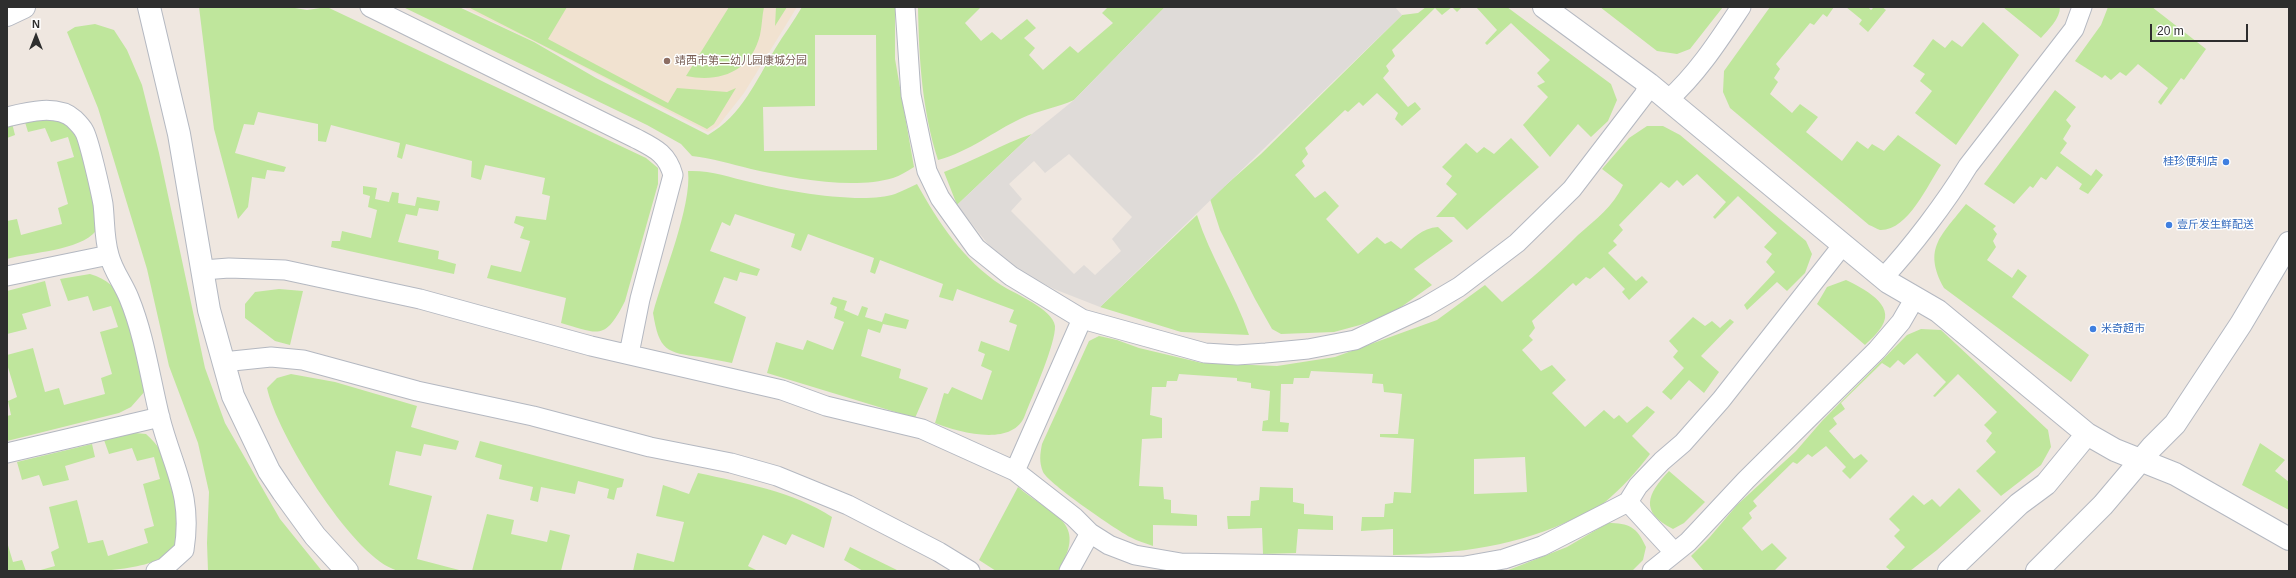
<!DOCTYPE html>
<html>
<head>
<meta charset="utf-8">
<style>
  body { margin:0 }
  #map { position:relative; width:2296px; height:578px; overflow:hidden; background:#efe7e0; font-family:Arial,sans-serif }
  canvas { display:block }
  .frame { position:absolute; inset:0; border:8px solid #2e2e2e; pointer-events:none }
  .north { position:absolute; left:16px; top:16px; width:40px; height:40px; -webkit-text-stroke:3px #fff; paint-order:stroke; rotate:0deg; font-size:11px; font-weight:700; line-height:16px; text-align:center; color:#2e2e2e }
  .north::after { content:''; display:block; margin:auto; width:14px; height:18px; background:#2e2e2e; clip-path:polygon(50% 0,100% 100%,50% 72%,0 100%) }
  .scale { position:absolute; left:2150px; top:24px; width:98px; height:18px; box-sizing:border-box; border:2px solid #2e2e2e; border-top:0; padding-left:5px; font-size:12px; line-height:14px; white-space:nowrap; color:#2e2e2e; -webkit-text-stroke:3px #fff; paint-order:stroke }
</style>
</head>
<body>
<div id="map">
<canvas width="2296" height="578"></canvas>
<div class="frame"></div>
<div class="north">N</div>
<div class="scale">20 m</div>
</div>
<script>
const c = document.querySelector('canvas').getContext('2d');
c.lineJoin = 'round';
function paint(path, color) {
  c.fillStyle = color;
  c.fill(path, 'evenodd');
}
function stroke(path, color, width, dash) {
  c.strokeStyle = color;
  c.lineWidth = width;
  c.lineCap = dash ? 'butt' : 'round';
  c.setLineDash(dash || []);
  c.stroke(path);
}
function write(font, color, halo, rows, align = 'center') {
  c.font = font + ' Arial,"Noto Sans SC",sans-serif';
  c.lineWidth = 3;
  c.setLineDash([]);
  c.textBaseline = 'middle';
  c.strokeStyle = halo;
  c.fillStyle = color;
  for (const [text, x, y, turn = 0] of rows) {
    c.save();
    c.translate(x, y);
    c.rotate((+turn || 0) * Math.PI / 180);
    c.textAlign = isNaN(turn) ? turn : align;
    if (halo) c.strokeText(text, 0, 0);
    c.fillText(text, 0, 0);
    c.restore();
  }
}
paint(new Path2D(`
  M463 7H797L744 93 718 126 708 132 535 42Z`), '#f1e2d0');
paint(new Path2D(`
  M199 7H289L307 10 327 7 646 158 658 168V184L625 301C605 341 599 334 561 323L566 298 487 278 491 265 521 272 530 241 520 238 524 227 514 223 516 216 546 220 550 196 542 194 545 178 485 165 481 180 471 177 472 161 406 144 402 159 397 157 400 143 331 125 326 142 318 141V124L258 112 254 125 244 124 235 153 286 167 284 172 267 170 265 179 252 177 248 207 238 219 214 129Z
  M403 7H459L534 42 596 78 708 135C742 115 756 81 775 49 784 34 794 21 802 7H895V59L914 167C907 171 900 176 893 178 852 190 792 178 751 169 731 164 712 158 692 156L681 144 647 125ZM815 35H876L877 150 764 151 763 107 815 106Z
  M468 7H567L548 39 668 103 677 88 727 92 736 88 714 124 707 129Z
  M729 7H764C762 16 762 26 760 35 751 71 721 83 686 76Z
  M776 7H787L775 26Z
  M918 7H981L965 23 981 41 992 32 1001 40 1027 19 1036 28 1024 38 1035 48 1029 55 1043 70 1070 46 1078 53 1113 23 1102 13 1108 7H1165L1074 100C1057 108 1039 110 1022 118 992 132 971 151 938 160 922 110 919 59 918 7Z
  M1426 7H1462L1457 12 1452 7 1442 15 1435 8 1392 50 1395 56 1386 66 1389 71 1383 78 1408 107 1415 102 1421 109 1402 126 1395 119 1398 113 1377 93 1363 106 1359 102 1348 112 1345 110 1305 148 1308 154 1302 161 1305 166 1295 175 1315 198 1325 191 1339 206 1326 219 1358 254 1377 237 1385 244 1391 241 1401 249C1412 239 1422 228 1438 227L1453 241 1414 269 1432 285 1390 315 1360 325 1334 332 1281 334 1272 329 1255 299 1220 230 1210 199 1261 154 1402 15 1418 13Z
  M1476 7H1507L1611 84 1617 100 1608 121 1591 137 1578 124 1550 157 1523 125 1548 97 1537 86 1545 82 1537 73 1550 60 1511 23 1487 45 1485 43 1497 30Z
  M1600 7H1723L1690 49 1677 54 1657 51Z
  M1770 7H1834L1827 17 1823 14 1814 25 1810 23 1776 64 1780 69 1774 78 1778 82 1770 94 1792 113 1800 104 1818 117 1806 132 1842 161 1857 141 1868 149 1872 144 1884 151 1898 135 1941 165C1928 184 1908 231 1880 230 1877 229 1872 226 1869 225L1730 108 1723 92 1724 71Z
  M1846 7H1868L1871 10 1874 7H1882L1886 10 1868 32 1859 24 1862 20Z
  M2003 7H2060C2060 19 2048 30 2041 38Z
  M2108 7H2152L2206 49 2184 80 2181 78 2161 105 2158 102 2168 88 2138 64 2126 76 2120 72 2111 80 2105 75 2102 78 2075 61 2101 25Z
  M1983 22 2019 55 1956 145 1915 113 1932 91 1920 81 1925 74 1913 66 1933 39 1945 48 1952 40 1962 47Z
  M95 24 114 30 127 50 142 85 159 153 205 368 225 423 280 519 322 571H208L207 543 209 492 198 443 169 366 147 269 98 108 67 32 75 27Z
  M2055 90 2076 107 2066 120 2071 126 2063 139 2067 143 2060 153 2091 176 2096 169 2103 175 2088 194 2079 189 2082 184 2057 166 2046 180 2041 177 2033 188 2030 186 2014 204 1984 184Z
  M45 116 64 121 80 137 97 202 96 231C79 251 31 252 7 259V221L17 219 21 235 62 224 58 208 68 204 57 162 74 157 68 137 51 142 45 128 28 132 24 119Z
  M12 123 15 135 7 138V125Z
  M1647 126H1663L1680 135 1806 241 1812 254 1805 273 1787 291 1777 282 1747 310 1744 305 1775 272 1766 262 1772 254 1764 247 1777 233 1738 196 1715 219 1713 217 1726 202 1697 174 1683 186 1677 180 1669 188 1661 182 1619 225 1623 230 1613 241 1617 245 1608 253 1636 281 1642 276 1648 282 1629 300 1622 292 1625 289 1604 267 1590 279 1586 277 1576 286 1573 283 1532 321 1535 328 1529 336 1533 340 1522 350 1541 371 1552 365 1566 380 1552 393 1585 427 1604 410 1614 419 1619 415 1627 423 1647 406 1655 412 1632 436 1650 454C1636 472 1622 488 1604 503 1597 509 1586 513 1577 517 1520 546 1457 554 1393 555V529L1361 531 1362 517H1384L1385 504 1393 503 1394 492 1411 493 1414 439 1380 437V434H1398L1402 394 1384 392 1383 384 1372 383 1373 374 1311 371 1309 378H1294L1293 384H1281L1280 422 1289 423 1288 432 1262 431 1263 421 1268 420 1270 391 1251 388V383L1237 381V378L1179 374 1177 381H1167L1166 387H1152L1150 415 1162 418V438L1142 439 1139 486 1163 487 1164 499 1171 500V513L1197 515V526L1153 525V546C1146 543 1137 541 1130 537 1115 529 1049 484 1043 472 1039 462 1040 454 1042 444L1089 341 1099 336 1117 340 1139 348 1202 363 1277 366 1335 357 1437 320 1485 285 1502 302C1529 281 1554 259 1578 235 1596 219 1613 207 1623 185L1602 169 1629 138ZM1525 457 1527 492 1474 494V459Z
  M1032 134 957 205 944 172C974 161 1002 144 1032 134Z
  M1511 138 1539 167 1467 230 1454 217H1436L1457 194 1446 184 1452 176 1442 167 1466 143 1477 153 1484 147 1494 154Z
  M688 171C710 170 729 177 750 182 784 191 863 205 895 194 903 191 910 187 917 184 939 223 963 260 1001 285 1015 294 1053 309 1055 326 1056 343 1032 397 1025 415 1013 448 958 432 935 423L944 393 948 394 952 387 982 400 992 371 981 366 985 354 978 351 981 341 1009 351 1017 325 1009 322 1014 310 957 289 953 301 939 297 943 284 880 260 875 274 870 272 874 258 808 234 801 251 791 247 795 234 735 214 730 226 722 222 710 251 760 269 757 276 740 272 737 281 724 277 714 303 746 317 732 363C722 361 711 359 701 357 666 353 659 350 653 313 663 275 692 206 688 171Z
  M363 186 377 188 375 199 389 202 392 192 399 193 398 203 415 206 417 197 440 201 438 211 419 208 417 216 406 214 398 242 439 251 438 259 456 264 454 274 331 247 332 241H340L342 231 371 238 377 210 368 207 370 196 363 194Z
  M1966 204 1996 226 1993 229 1997 234 1993 241 1996 247 1987 260 2012 278 2018 269 2027 276 2012 297 2089 355 2071 382 1944 288C1922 248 1942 235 1966 204Z
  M1197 215C1210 257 1235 293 1249 335L1181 332 1100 307Z
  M90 274C107 279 116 287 124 303L146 390 131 407 119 413 7 441V416L11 415 8 401 17 397 7 364V355L33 348 45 392 59 388 64 405 105 394 101 378 112 374 100 332 118 327 111 306 93 311 88 296 68 301 60 279Z
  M1846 280C1862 288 1896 304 1882 326 1878 333 1871 339 1865 345L1817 304 1827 287Z
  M45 281 51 306 22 314 27 329 7 334V291Z
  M279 289 303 291 290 345 275 341 245 318V304L255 292Z
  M833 297 847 301 844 310 858 316 862 306 868 308 865 317 882 322 885 313 909 320 906 329 883 324 880 333 868 329 861 356 901 369 899 378 928 388 915 418 767 373 776 342 803 350 807 340 833 350 844 322 834 318 837 307 830 304Z
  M1693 317 1705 326 1712 321 1720 328 1730 319 1734 322 1701 356 1719 372 1704 393 1689 380 1671 400 1662 392 1684 368 1673 357 1678 351 1669 341Z
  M1921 329 1941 330 2048 430 2051 447 2041 465 2001 496 1976 471 1996 452 1986 441 1992 433 1984 425 1997 412 1958 374 1935 397 1933 396 1946 382 1917 353 1904 365 1898 360 1890 368 1882 363 1841 403 1845 409 1833 418 1837 424 1829 431 1854 459 1861 454 1868 461 1850 479 1842 471 1846 467 1826 446 1812 457 1808 454 1797 464 1793 462 1753 501 1757 506 1749 513 1752 518 1742 528 1762 551 1772 543 1787 558 1774 571H1704L1691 556 1709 538 1737 505 1796 451 1822 421 1907 335Z
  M291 374 335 382 417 406 411 427 459 441 456 450 424 444 421 456 396 451 389 485 432 496 417 559 463 571C447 571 406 575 393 569 350 552 277 434 267 388L277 378Z
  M135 433 146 434C170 456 172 473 176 504 177 513 181 526 180 535 174 578 72 571 37 571L55 566 51 552 59 548 49 507 77 500 88 543 103 540 108 556 148 543 144 529 154 526 143 484 160 479 154 457 137 461 132 448 109 454 104 440Z
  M480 441 624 479 622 487 617 488 614 500 607 498 609 489 578 481 575 494 541 487 538 502 530 500 533 487 499 479 502 465 475 457Z
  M2260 443 2285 460 2275 471 2289 482V510L2242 485Z
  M92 444 95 457 65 466 69 480 43 486 39 475 22 480 17 462Z
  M1669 471 1705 502 1684 523 1673 529C1639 512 1647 494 1669 471Z
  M698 473C744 483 792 491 832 517L824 548 792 534 786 545 763 535 748 566 758 571H633L637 553 674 562 684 522 656 516 663 485 689 494Z
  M1018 487C1050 515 1090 520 1058 571H996L979 560Z
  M1260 487 1293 488V502L1304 504V514L1333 516V530L1298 529 1296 553 1263 554 1262 528 1228 529 1227 516H1250L1251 501 1259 500Z
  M1959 488 1981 511 1937 550 1910 571H1891L1886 567 1905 547 1894 536 1900 530 1889 519 1913 495 1924 505 1932 499 1940 507Z
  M487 514 514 520 511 534 547 542 550 530 570 535 561 571H472Z
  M1608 523C1629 523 1637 527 1646 547L1643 560 1632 571H1506L1567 547Z
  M7 542 13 562 22 560 26 571H7Z
  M850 547 899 571H863L844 560Z`), '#bfe69c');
paint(new Path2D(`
  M1165 7H1395L1402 15 1100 307 1054 289 1019 271 995 253 957 205 1032 134 1074 100ZM1069 154 1132 217 1112 239 1121 251 1095 275 1084 265 1074 274 1011 211 1022 199 1009 184 1034 161 1045 173Z`), '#dfdbd8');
const lane = new Path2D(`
  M370 7 635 138C654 148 667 153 673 175L640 299 629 354
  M905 7 911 95 927 171 940 198 976 248 1011 276 1082 319 1205 353 1237 355 1266 353 1308 349 1355 340 1425 307 1459 287 1517 243 1572 189 1644 95 1649 84
  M1668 100C1698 73 1719 40 1741 7
  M7 117C27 112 57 104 74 119 77 122 82 127 84 131 89 139 101 193 103 204 105 221 104 238 109 255 113 271 123 283 129 298 145 337 150 378 160 418 173 469 193 494 184 550L164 568 156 571
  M203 270 229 268 285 270 420 299 591 346 782 390 826 406 922 429 1015 471 1074 517 1090 533 1109 545 1135 555 1181 563 1429 567 1465 566 1504 559 1542 546 1628 502 1638 486 1662 461 1683 443 1721 400 1842 246
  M7 276 109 255
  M1883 278C1912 247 1946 202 1968 166L2074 29 2082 7
  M223 362 271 357 303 360 417 391 533 416 650 447 731 463 777 476 848 505 939 552 970 571
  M7 453 160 417
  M1015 471 1082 319
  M1628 502 1674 552
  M1069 571 1090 533
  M1652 571 1688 542 1746 480 1877 350 1901 322 1912 303 1916 299`);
const street = new Path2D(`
  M149 7 179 134 209 310 233 396 269 471 283 492 315 536 347 571
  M1544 7 1649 84 1888 282 1938 311 2087 434 2115 450 2175 474 2289 539
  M1949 571 2019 504 2046 484 2087 434
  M2037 571 2103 505 2152 447 2175 424 2241 324 2289 243`);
const secondary = new Path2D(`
  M7 15 24 7`);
stroke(lane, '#b4b8c1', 21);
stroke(street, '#b4b8c1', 24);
stroke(secondary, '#b4b8c1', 24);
stroke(lane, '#fff', 19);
stroke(street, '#fff', 22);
stroke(secondary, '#fff', 22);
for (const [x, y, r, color] of [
  [667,61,4,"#8d6e63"],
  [2226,162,4,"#3f7fe0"],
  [2169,225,4,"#3f7fe0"],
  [2093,329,4,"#3f7fe0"]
]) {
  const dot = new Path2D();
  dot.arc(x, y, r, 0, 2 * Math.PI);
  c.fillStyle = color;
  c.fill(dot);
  stroke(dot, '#fff', 1.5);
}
write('11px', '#785e54', '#fff', [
  ["靖西市第二幼儿园康城分园",675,61]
], 'left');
write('11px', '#366cbe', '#fff', [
  ["桂珍便利店",2218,162,"right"],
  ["壹斤发生鲜配送",2177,225],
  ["米奇超市",2101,329]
], 'left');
</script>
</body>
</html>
